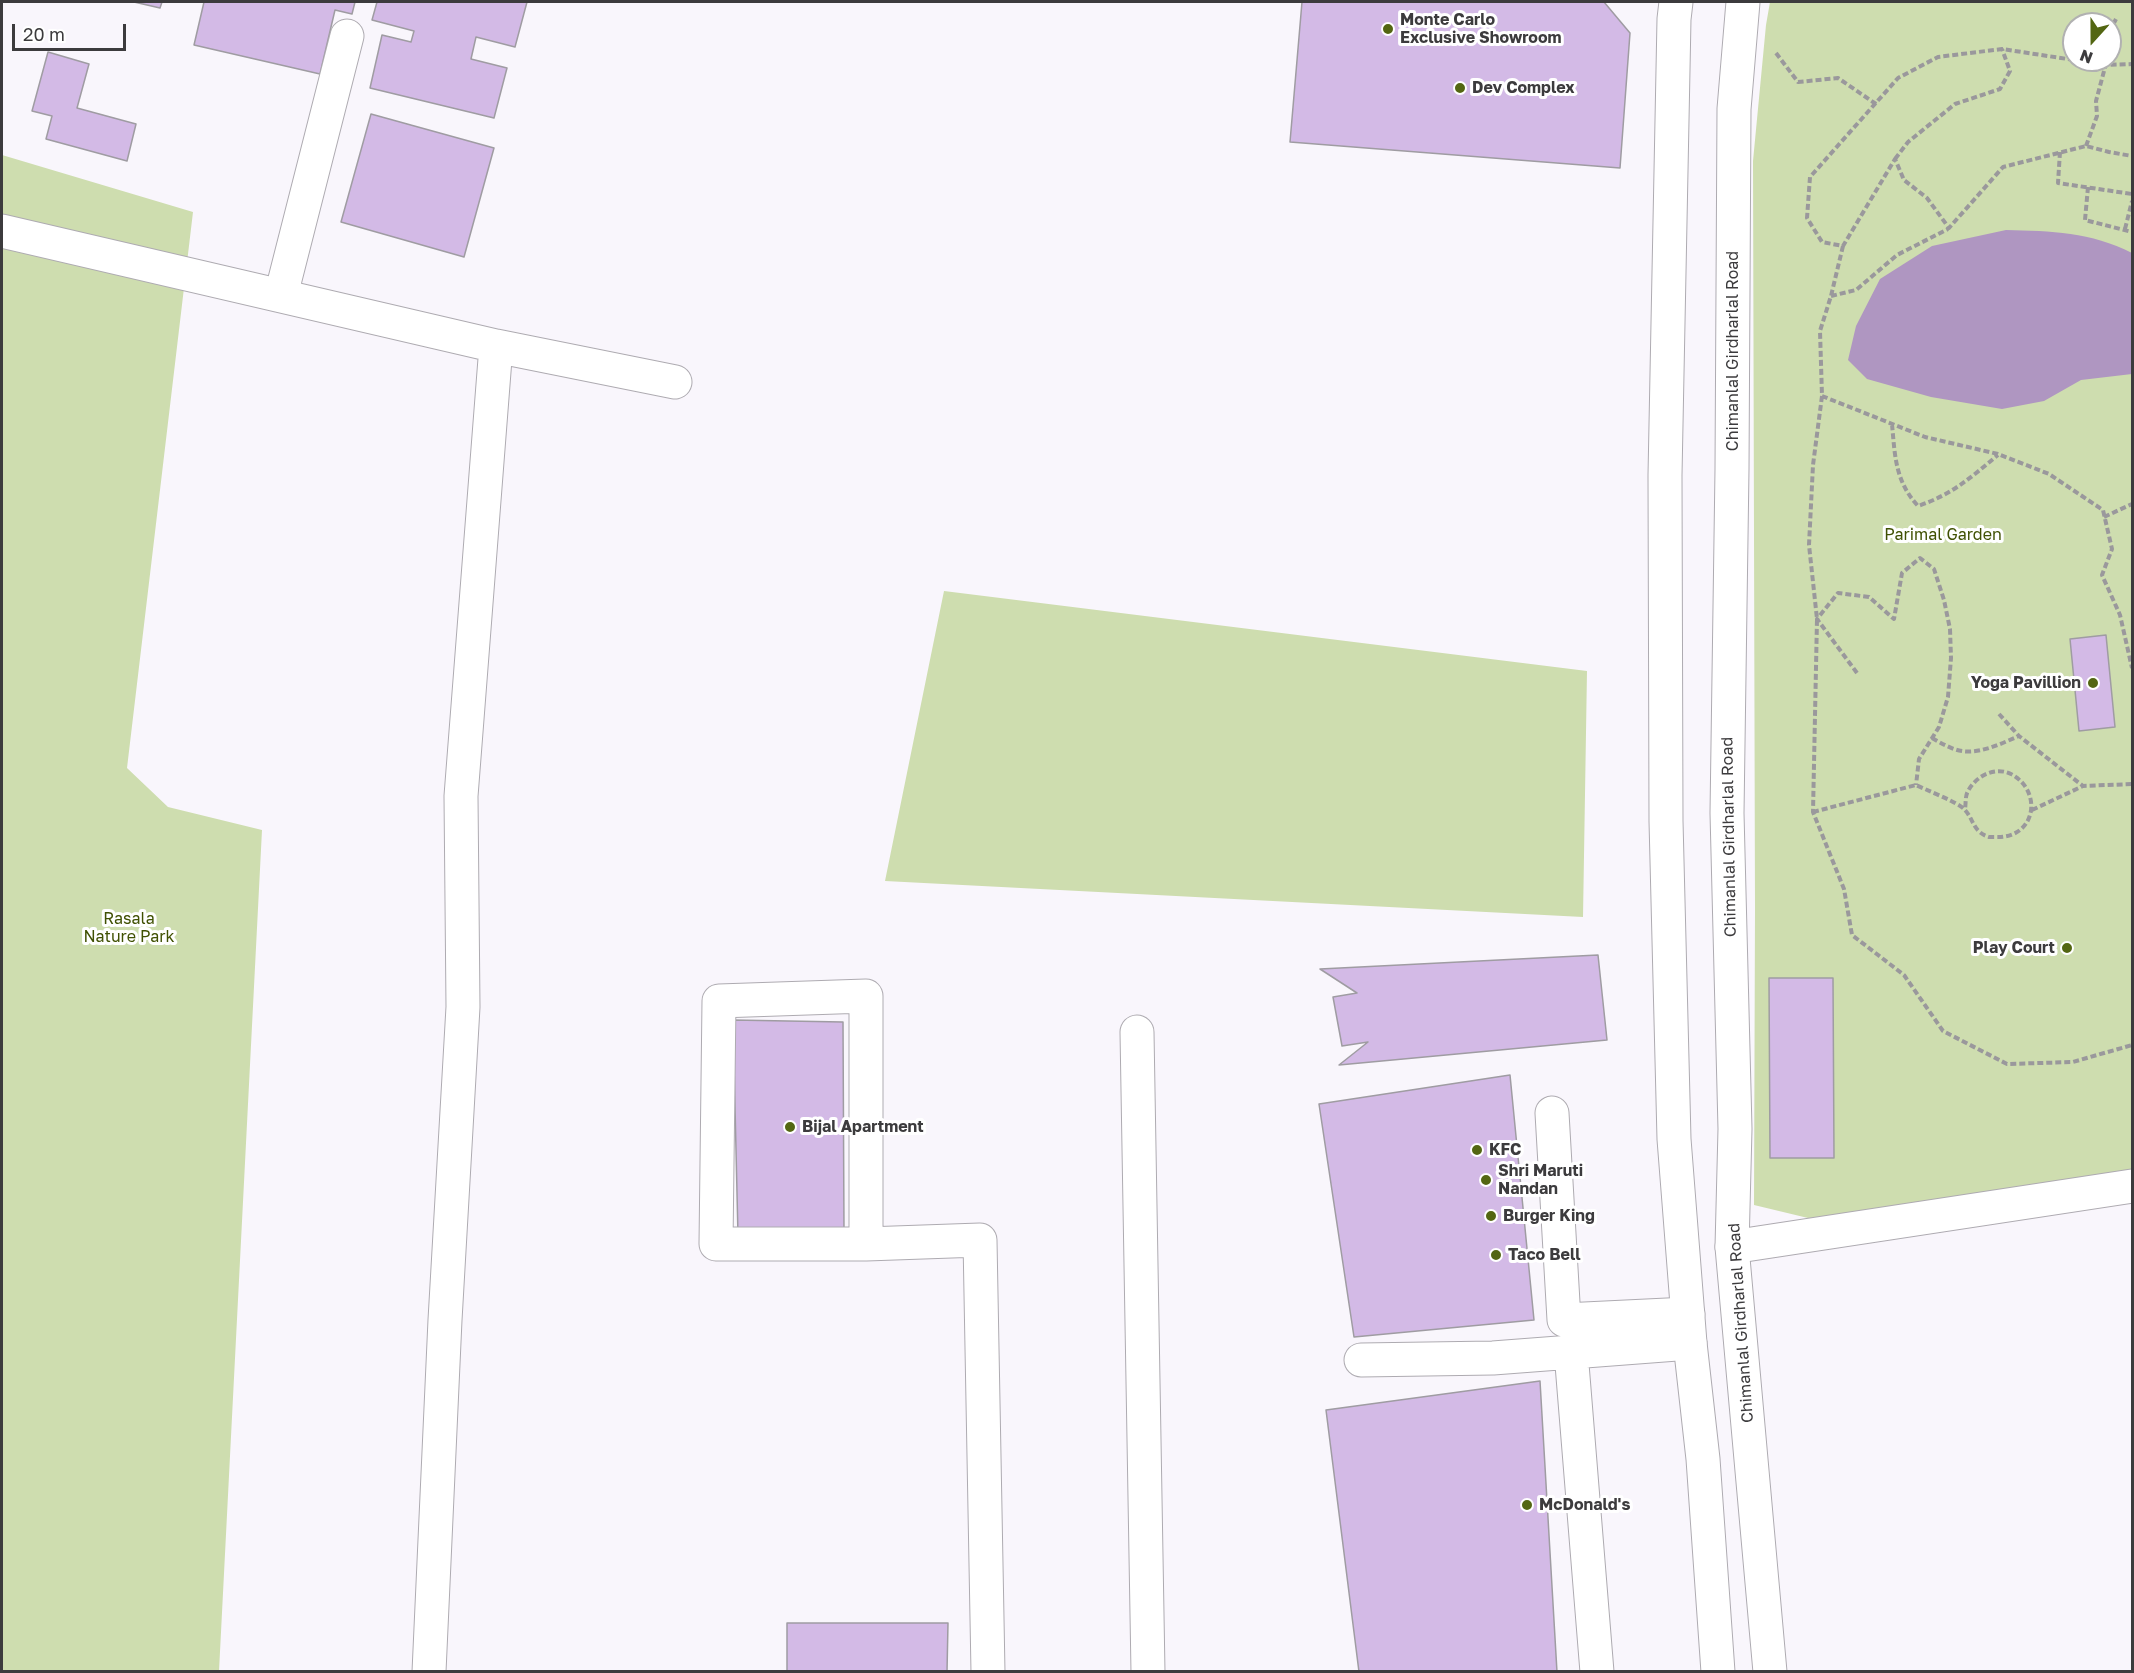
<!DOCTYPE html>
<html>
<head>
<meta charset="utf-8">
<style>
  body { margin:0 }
  #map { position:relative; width:2134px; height:1673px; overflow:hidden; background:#f9f6fc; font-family:"Golos Text",sans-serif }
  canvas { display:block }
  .frame { position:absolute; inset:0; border:3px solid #3c3b3d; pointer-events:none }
  .north { position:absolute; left:2062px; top:12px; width:60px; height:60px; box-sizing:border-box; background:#fff; border:2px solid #b1b1b1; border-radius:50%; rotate:201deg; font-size:16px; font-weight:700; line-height:24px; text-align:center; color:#3c3b3d }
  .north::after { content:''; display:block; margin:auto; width:21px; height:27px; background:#536612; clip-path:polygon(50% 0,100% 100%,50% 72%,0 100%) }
  .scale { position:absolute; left:12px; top:24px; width:114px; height:27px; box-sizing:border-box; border:3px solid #3c3b3d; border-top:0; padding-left:8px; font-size:18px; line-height:21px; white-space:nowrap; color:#3c3b3d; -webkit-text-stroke:4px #fff; paint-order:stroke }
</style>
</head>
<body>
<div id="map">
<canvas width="2134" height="1673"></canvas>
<div class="frame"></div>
<div class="north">N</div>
<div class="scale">20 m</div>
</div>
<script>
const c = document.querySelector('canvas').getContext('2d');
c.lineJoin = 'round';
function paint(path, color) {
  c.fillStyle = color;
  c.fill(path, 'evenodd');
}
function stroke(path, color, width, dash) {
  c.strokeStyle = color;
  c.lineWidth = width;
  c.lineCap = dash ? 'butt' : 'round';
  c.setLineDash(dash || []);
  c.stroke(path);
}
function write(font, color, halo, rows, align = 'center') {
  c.font = font + ' "Golos Text",sans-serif';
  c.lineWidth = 6;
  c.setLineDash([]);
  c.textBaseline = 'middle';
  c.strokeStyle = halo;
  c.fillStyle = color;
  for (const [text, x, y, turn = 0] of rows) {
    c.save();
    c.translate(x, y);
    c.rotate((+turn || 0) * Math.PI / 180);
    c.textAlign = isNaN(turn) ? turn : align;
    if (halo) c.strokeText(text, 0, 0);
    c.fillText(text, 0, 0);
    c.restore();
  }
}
paint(new Path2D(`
  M1770 2H2132V1173L1916 1213 1808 1218 1754 1205 1755 909 1753 161 1766 25ZM2074 24H2110V60H2074Z
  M2 155 193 212 127 768 168 807 262 830 219 1671H2Z
  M944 591 1587 671 1583 917 885 881Z`), '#ceddaf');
paint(new Path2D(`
  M2006 230C2051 231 2091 232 2132 253V374L2081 380 2044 401 2002 409 1931 397 1867 379 1848 360 1856 326 1880 279 1932 246Z`), '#af96c1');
const building = new Path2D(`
  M134 2H162L160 8Z
  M204 2H355L352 14 335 10 320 74 194 45Z
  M377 2H527L515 47 476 37 471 59 507 68 494 118 370 88 382 35 411 42 414 31 372 20Z
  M1302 2H1604L1630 33 1620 168 1290 142Z
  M48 52 89 64 77 108 136 124 127 161 46 139 52 116 32 111Z
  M371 114 494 148 464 257 341 222Z
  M2106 635 2115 727 2079 731 2070 639Z
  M1598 955 1607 1040 1339 1065 1368 1042 1342 1046 1333 997 1357 993 1320 969Z
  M1769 978H1833L1834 1158H1770Z
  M733 1020 843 1022 844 1232 738 1236Z
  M1510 1075 1534 1320 1354 1337 1319 1104Z
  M1540 1381 1557 1672H1359L1326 1410Z
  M787 1623H948L947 1672H787Z`);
paint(building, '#d3bae6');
stroke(building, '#9f9ca2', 1.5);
const minor = new Path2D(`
  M2 231 496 346 461 796 463 1007 445 1320 429 1672
  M281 295 347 36
  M496 346 675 382
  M1137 1032 1148 1672
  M1552 1113 1564 1320 1688 1314
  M866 1244V996L719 1001 716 1244H866L980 1240 988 1672
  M1732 1247 2132 1186
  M1571 1352 1597 1672
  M1361 1360 1493 1358 1690 1343`);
const major = new Path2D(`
  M1676 2 1674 19 1665 475 1666 821 1674 1139 1690 1343 1703 1459 1718 1672
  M1743 2 1734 109 1732 469 1727 813 1735 1129 1732 1247 1770 1672`);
stroke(minor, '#aeabb1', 35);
stroke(major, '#aeabb1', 35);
stroke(new Path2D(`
  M2110 31 2116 19
  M1776 53 1798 82 1838 78 1876 104
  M2074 60 2002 49 1938 57 1898 78 1810 177 1807 218 1822 242 1843 246 1895 159 1904 180 1927 198 1949 228 2003 167 2086 146 2109 152 2132 156
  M2075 60 2107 65 2132 64
  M2086 146 2097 116 2096 101 2107 60
  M2060 152 2058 183 2132 194
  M1895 159 1908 142 1955 104 2000 89 2010 71 2002 49
  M2088 187 2085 220 2132 232
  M2125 229 2132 201
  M1843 246 1831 296 1820 331 1822 396 1925 437 1998 454 2049 474 2103 510 2112 549 2102 575 2120 615 2132 668
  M1831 296 1856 290 1897 255 1948 229
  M1822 396 1813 465 1809 545 1817 619 1813 812 1844 889 1852 935 1904 975 1943 1031 2007 1064 2073 1062 2132 1045
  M1892 424C1895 456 1895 481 1918 506 1953 494 1970 478 1998 455
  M2104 517 2132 504
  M1857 673 1817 619 1838 593 1869 597 1894 619 1902 573 1920 558 1934 569 1944 600 1950 629 1951 658 1948 697 1939 727 1919 759 1916 785
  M1999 714 2019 736 2083 786
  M1932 738C1939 742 1946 746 1954 749 1975 757 2000 744 2019 736
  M2032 810 2083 786 2132 784
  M1813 812 1916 785C1926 790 1960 803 1965 810 1974 820 1973 832 1989 837 1990 837 1997 837 1998 837 2036 837 2043 791 2011 774 1995 766 1976 776 1968 791 1965 796 1966 803 1965 809`), '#9a989c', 4, [6, 3]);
stroke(minor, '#fff', 33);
stroke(major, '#fff', 33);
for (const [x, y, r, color] of [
  [1388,29,6,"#536612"],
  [1460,88,6,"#536612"],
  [2093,683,6,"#536612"],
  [2067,948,6,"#536612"],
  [790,1127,6,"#536612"],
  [1477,1150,6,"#536612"],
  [1486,1180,6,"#536612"],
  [1491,1216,6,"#536612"],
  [1496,1255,6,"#536612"],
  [1527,1505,6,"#536612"]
]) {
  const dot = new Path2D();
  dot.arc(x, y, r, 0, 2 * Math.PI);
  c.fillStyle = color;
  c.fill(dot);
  stroke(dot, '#fff', 2);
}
write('bold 16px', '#3c3b3d', '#fff', [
  ["Monte Carlo",1400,20],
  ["Exclusive Showroom",1400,38],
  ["Dev Complex",1472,88],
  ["Yoga Pavillion",2081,683,"right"],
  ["Play Court",2055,948,"right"],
  ["Bijal Apartment",802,1127],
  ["KFC",1489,1150],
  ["Shri Maruti",1498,1171],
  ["Nandan",1498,1189],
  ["Burger King",1503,1216],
  ["Taco Bell",1508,1255],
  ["McDonald's",1539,1505]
], 'left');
write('16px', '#3c3b3d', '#fff', [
  ["Chimanlal Girdharlal Road",1733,351,-90],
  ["Chimanlal Girdharlal Road",1729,837,-91],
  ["Chimanlal Girdharlal Road",1741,1323,-94]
]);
write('16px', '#405103', '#fff', [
  ["Parimal Garden",1943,535],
  ["Rasala",129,919],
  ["Nature Park",129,937]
]);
</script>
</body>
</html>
